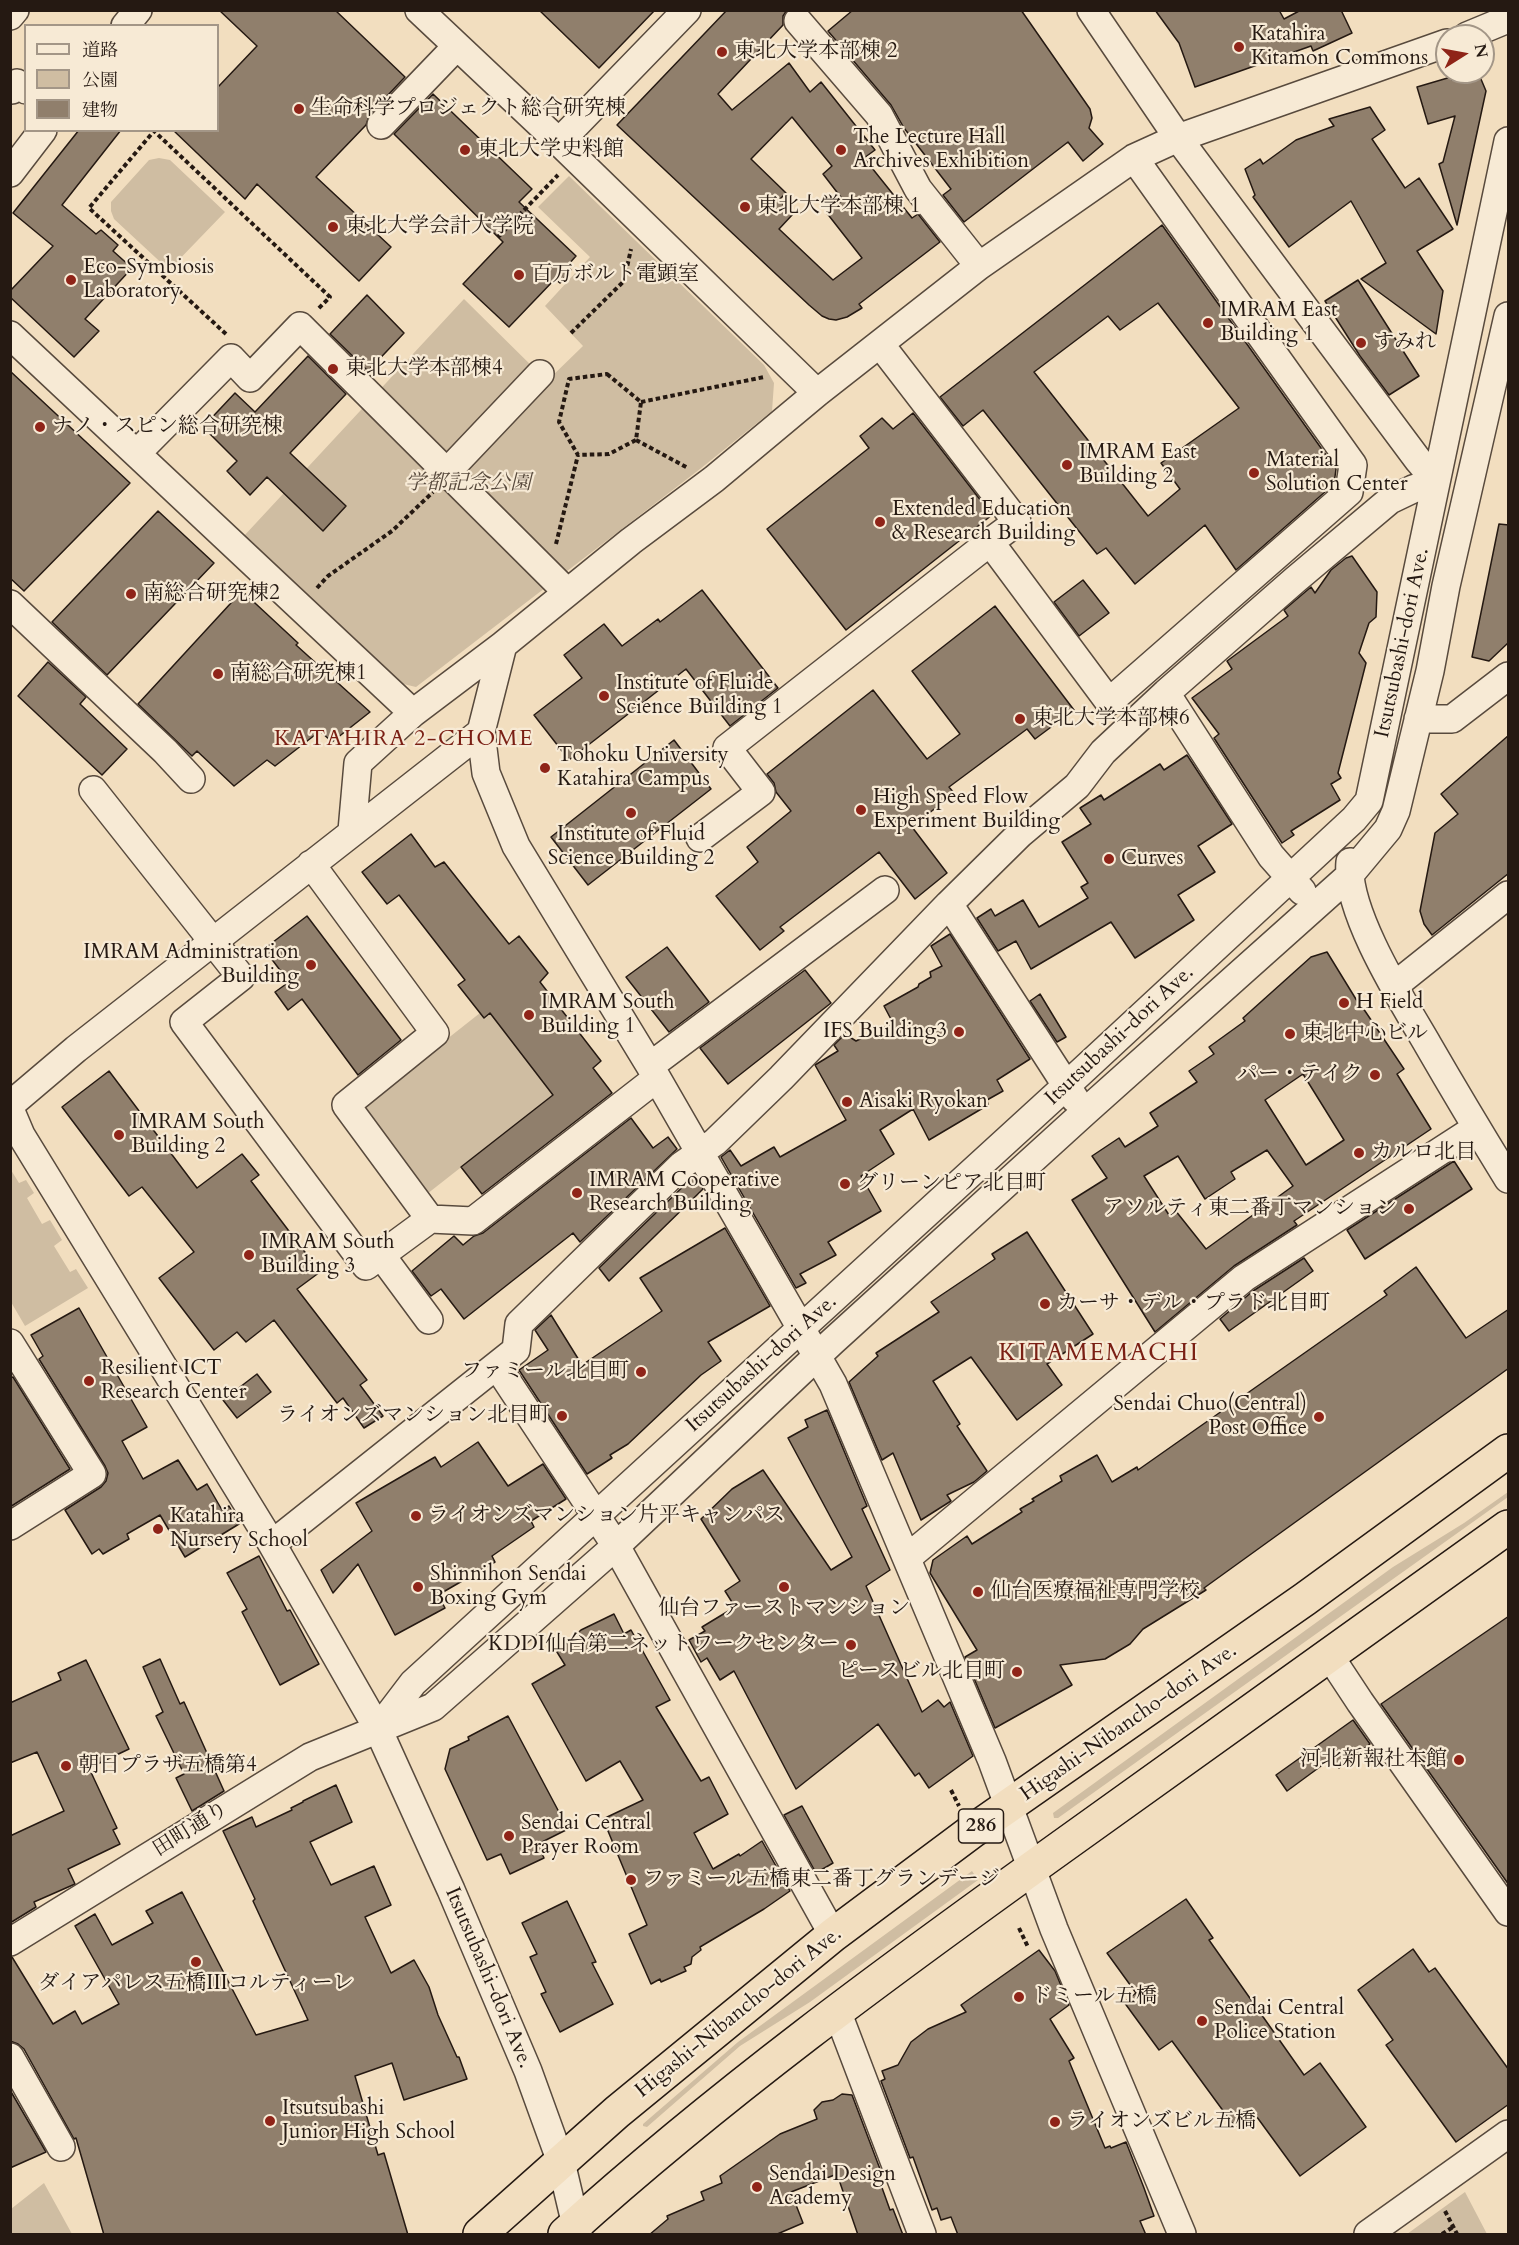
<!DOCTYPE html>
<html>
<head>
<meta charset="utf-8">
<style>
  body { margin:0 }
  #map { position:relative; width:1519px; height:2245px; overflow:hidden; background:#f2debf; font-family:Cardo,"Noto Serif JP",serif }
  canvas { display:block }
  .frame { position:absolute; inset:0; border:12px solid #251912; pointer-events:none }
  .legend { position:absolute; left:24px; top:24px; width:195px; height:108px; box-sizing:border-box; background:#f7ead5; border:2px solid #a39687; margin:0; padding:8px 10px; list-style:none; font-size:18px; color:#251912 }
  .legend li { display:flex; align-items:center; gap:12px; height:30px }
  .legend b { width:30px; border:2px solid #a39687 }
  .north { position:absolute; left:1435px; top:24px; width:60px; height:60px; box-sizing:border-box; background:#f7ead5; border:2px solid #a39687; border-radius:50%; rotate:79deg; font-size:16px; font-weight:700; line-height:24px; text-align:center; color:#251912 }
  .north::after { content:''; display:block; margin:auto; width:21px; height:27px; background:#8f2418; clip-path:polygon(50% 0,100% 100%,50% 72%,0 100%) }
</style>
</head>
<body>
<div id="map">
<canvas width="1519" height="2245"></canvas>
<div class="frame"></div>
<ul class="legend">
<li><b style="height:8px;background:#f7ead5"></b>道路</li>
<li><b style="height:16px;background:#cfbda2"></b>公園</li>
<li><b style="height:16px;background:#907f6c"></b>建物</li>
</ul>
<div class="north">N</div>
</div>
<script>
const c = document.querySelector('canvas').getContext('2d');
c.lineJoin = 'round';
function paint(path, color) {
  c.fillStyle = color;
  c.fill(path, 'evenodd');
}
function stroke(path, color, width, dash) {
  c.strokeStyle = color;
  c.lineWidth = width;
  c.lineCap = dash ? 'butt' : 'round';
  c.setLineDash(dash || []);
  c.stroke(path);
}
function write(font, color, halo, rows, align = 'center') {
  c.font = font + ' Cardo,"Noto Serif JP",serif';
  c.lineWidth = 4.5;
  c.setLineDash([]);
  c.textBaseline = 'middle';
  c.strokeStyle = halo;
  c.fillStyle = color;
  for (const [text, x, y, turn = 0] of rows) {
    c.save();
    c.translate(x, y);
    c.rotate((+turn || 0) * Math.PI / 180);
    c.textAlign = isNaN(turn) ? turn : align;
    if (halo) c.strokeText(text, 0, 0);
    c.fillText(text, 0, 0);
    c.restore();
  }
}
paint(new Path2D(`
  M159 158 170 160 225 212 169 270 114 219 111 211V202L149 160Z
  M569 176 764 365 774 383 772 411 700 469 416 687 395 682 243 537 464 299 547 381 583 346 545 306 590 257 538 207Z
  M480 1013 484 1017 490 1013 553 1095 427 1194 365 1113 366 1103Z
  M11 1170 19 1183 26 1180 34 1193 27 1198 42 1224 50 1220 62 1240 54 1246 70 1272 76 1269 88 1288 25 1326 11 1302Z
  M1508 1492V1497L1058 1818H1054L1053 1813 1393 1567 1464 1523Z
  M972 1871 978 1880 810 2002 740 2046 647 2127 643 2126V2124L738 2042Z
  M44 2183 72 2234H11V2209Z
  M1465 2192 1487 2234H1407Z`), '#cfbda2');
const building = new Path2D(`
  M219 10H335L405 77 370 114 366 125 316 177 391 247 359 281 257 184 245 199 173 130H218V87L257 46Z
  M539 10H655L599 68Z
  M727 10H787L783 16V25L718 94 732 110 789 63 810 92 821 82 875 150 864 158 912 218 918 214 940 242 859 304 862 308 847 317 836 320 829 319 822 316 809 305 617 125ZM792 117 832 166 823 174 843 200 826 212 862 258 833 280 779 229 793 214 779 200 786 193 751 159Z
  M853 10H1021L1090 109 1092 118 1089 128 1103 144 1083 161 1068 142 964 222 943 195 951 189 904 128 891 105 828 31Z
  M1155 10H1279L1284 19 1301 10H1341L1352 33 1313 51 1311 46 1195 87 1179 43Z
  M1472 72H1478L1486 91 1457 225 1439 164 1443 162 1455 116 1428 124 1417 87 1451 77 1452 80Z
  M433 94 532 189 519 202 576 256 567 266 571 270 560 283 555 279 509 327 463 284 503 242 394 134Z
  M1370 107 1385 130 1372 139 1405 188 1419 178 1453 229 1417 251 1443 291 1436 334 1361 279 1386 263 1351 201 1289 247 1253 197 1255 195 1245 169 1260 159 1263 164 1296 140 1334 126 1329 119Z
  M79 130H121L62 205 96 234 101 230 118 245 113 251 132 268 85 319 99 331 74 357 10 297V291L53 246 13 213Z
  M1162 225 1336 469 1334 484 1236 570 1205 525 1135 584 1106 548 1097 554 983 410 963 426 940 397ZM1158 303 1239 408 1161 463 1180 489 1148 516 1034 372 1108 316 1120 330Z
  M1358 280 1419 376 1389 395 1360 356 1325 301Z
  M367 295 404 333 368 371 330 334Z
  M308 356 346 394 290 453 346 506 323 531 267 477 250 495 227 471 237 461 203 427 235 393 255 412Z
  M10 371 130 483 24 591 10 578Z
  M913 413 992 515 846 630 767 529 869 448 860 436 882 418 893 429Z
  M158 511 214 563 107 675 52 622Z
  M1499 524 1509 525V642L1489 661 1472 657Z
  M1352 556 1377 592 1376 617 1369 623 1359 653 1366 663 1338 773 1341 778 1331 784 1340 800 1291 831 1294 835 1282 843 1214 738 1219 734 1192 698 1232 669 1227 661 1288 616 1284 610 1311 587 1315 593 1331 570 1346 558Z
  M1083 580 1109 613 1079 636 1054 602Z
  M702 590 778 688 730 726 686 669 569 760 534 715 582 678 564 655 604 624 622 646 658 619 660 622Z
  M242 591 298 643 296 645 370 712 332 742 320 731 275 766 267 760 234 786 197 751 192 756 138 704Z
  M995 606 1074 710 1035 739 1027 729 949 787 954 793 912 827 947 873 915 899 879 852 780 927 784 931 760 950 716 896 758 862 747 847 791 811 776 792 774 783 767 774 873 690 927 759 960 734 912 671Z
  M48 662 86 697 80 704 127 749 102 775 18 696Z
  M1509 735V873L1432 935 1424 924 1420 911 1435 833 1458 814 1441 794Z
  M674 740 711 789 588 885 551 837Z
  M1187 755 1232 824 1198 846 1215 872 1178 895 1194 920 1135 958 1111 922 1031 969 1016 941 998 951 977 918 991 909 995 916 1023 900 1039 927 1088 898 1081 887 1088 883 1062 842 1091 824 1080 808 1101 795 1104 800 1160 764 1164 770Z
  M411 834 435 867 444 862 509 944 519 936 548 973 540 982 601 1061 593 1068 612 1093 482 1194 461 1167 553 1095 490 1013 484 1018 458 985 465 980 399 895 387 904 362 872Z
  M307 916 401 1040 358 1075 302 999 288 1010 275 992 289 982 264 949Z
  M950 934 1030 1059 997 1080 1003 1091 987 1100 988 1105 929 1140 913 1109 880 1130 894 1154 861 1176 881 1211 828 1242 836 1255 800 1274 806 1283 796 1288 721 1157 730 1150 741 1166 774 1147 780 1157 846 1120 815 1065 838 1051 834 1045 845 1034 856 1041 893 1023 884 1006 918 987 919 984 931 977 930 972 942 966 931 946Z
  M667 947 709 1002 669 1032 626 977Z
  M1327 952 1362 1009 1363 1008 1404 1069 1397 1074 1431 1129 1294 1221 1297 1225 1234 1266 1155 1332 1072 1200 1107 1178 1092 1156 1119 1138 1125 1147 1158 1126 1150 1113 1197 1082 1189 1071 1214 1054 1209 1047 1245 1021 1243 1018 1311 957ZM1303 1074 1344 1140 1306 1165 1265 1100ZM1267 1150 1293 1186 1206 1249 1175 1210 1169 1215 1144 1176 1178 1156 1205 1199 1235 1179 1231 1172Z
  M805 970 831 1003 728 1084 700 1048Z
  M1040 994 1066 1037 1057 1042 1030 1001Z
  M109 1071 197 1188 242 1154 259 1175 251 1181 320 1272 297 1289 367 1380 360 1385 383 1416 364 1428 343 1398 337 1403 274 1320 246 1342 237 1332 214 1350 159 1278 194 1252 142 1187 129 1196 62 1107Z
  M631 1118 653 1148 668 1137 677 1149 580 1242 573 1233 464 1319 441 1289 431 1296 412 1271 454 1236 463 1245 474 1236 483 1233Z
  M1454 1161 1472 1189 1365 1259 1347 1230Z
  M695 1175 703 1189 609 1281 599 1268Z
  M725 1228 770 1306 708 1342 721 1361 701 1375 628 1444 610 1455 612 1458 587 1474 519 1370 548 1350 535 1330 551 1315 582 1365 662 1311 640 1278Z
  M1027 1232 1093 1334 1047 1364 1062 1385 1017 1420 971 1357 933 1381 960 1424 957 1426 987 1471 974 1482 947 1495 951 1501 921 1520 893 1453 882 1460 849 1382 878 1356 876 1353 939 1312 931 1302 995 1259 992 1254Z
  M1304 1258 1313 1271 1229 1331 1220 1319 1253 1291Z
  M1416 1267 1466 1338 1509 1309V1368L1204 1588 1206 1590 1143 1629 1130 1644 1105 1659 1060 1665 1072 1685 995 1728 965 1657 977 1650 930 1573 933 1560 967 1536 972 1544 1022 1512 1020 1509 1034 1501 1032 1499 1062 1481 1060 1476 1097 1455 1112 1482 1137 1467 1138 1470 1387 1295 1384 1291Z
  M79 1308 147 1427 122 1441 143 1479 178 1460 197 1490 207 1484 222 1510 229 1506 239 1524 185 1557 160 1515 127 1534 129 1539 103 1554 99 1549 92 1554 65 1510 101 1487 106 1481 108 1473 105 1466 39 1359 43 1356 31 1335Z
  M257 1374 271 1392 237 1418 223 1400Z
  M13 1377 70 1469 10 1507V1378Z
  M827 1410 867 1506 862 1509 890 1570 866 1586 922 1712 938 1700 944 1707 950 1702 973 1756 929 1788 919 1773 915 1776 878 1724 796 1789 734 1671 720 1680 707 1658 701 1662 689 1640 705 1631 702 1627 735 1607 725 1591 740 1581 701 1519 732 1489 763 1470 831 1570 852 1557 788 1438 808 1427 805 1420Z
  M478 1442 508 1486 543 1464 566 1499 531 1521 534 1527 492 1556 495 1562 438 1595 445 1608 395 1635 358 1564 333 1593 321 1570 372 1531 356 1503 435 1457 441 1467Z
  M259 1556 287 1611 290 1610 319 1664 280 1685 242 1612 247 1609 227 1573Z
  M614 1614 624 1634 631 1630 670 1700 656 1707 701 1781 709 1777 728 1814 694 1833 713 1869 739 1854 740 1856 762 1841 790 1891 764 1909 700 1947 701 1950 692 1957 691 1964 684 1967 686 1971 661 1982 660 1979 651 1984 629 1934 647 1925 603 1819 643 1800 620 1761 586 1781 532 1684 565 1665 557 1652 581 1630Z
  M1509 1616V1885L1381 1704Z
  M160 1659 180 1704 184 1702 224 1791 192 1811 176 1778 184 1774 156 1716 163 1712 143 1667Z
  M86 1660 129 1749 89 1768 117 1828 113 1830 120 1844 68 1869 75 1884 34 1902 36 1907 10 1923V1836L64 1811 37 1752 10 1763V1703L61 1680 58 1673Z
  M508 1716 568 1829 538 1844 544 1858 510 1874 501 1854 487 1860 445 1769 450 1749 469 1740 468 1737Z
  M1353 1720 1370 1744 1339 1768 1332 1758 1287 1791 1276 1775Z
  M336 1785 352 1822 310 1842 331 1885 374 1866 391 1905 365 1917 391 1973 414 1960 429 1987 438 2015 457 2057H459L467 2079 404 2100 392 2063 355 2076 378 2155 384 2153 408 2235H104L76 2138 74 2139 24 2049 18 2044 10 2041V1958L12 1957 53 2024 75 2011 82 2024 119 2004 75 1926 95 1914 112 1945 153 1923 146 1911 182 1892 256 2035 308 2020 253 1901 255 1899 223 1831 252 1817 256 1827 292 1810 291 1808 303 1802V1801Z
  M802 1806 833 1863 816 1873 784 1815Z
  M1186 1899 1213 1938 1209 1940 1304 2075 1320 2063 1366 2127 1300 2176 1254 2113 1235 2127 1172 2041 1159 2050 1124 2002 1136 1993 1107 1953Z
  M567 1901 596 1962 592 1963 613 2004 560 2032 541 1994 546 1992 530 1957 537 1954 522 1923Z
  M1413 1949 1429 1972 1435 1968 1509 2070V2104L1456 2142 1386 2045 1393 2040 1358 1990Z
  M1039 1950 1055 1971 1062 1988 1060 1989 1069 2005 1050 2019 1074 2058 1069 2061 1105 2148 1110 2146 1111 2148 1126 2142 1144 2188 1154 2216 1140 2221 1146 2235H958L951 2217 941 2220 937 2208 932 2210 913 2157 910 2158 881 2081 885 2079 882 2071 898 2065 911 2042 928 2029 966 2012 961 2005Z
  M10 2090 46 2152 10 2168Z
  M842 2094 852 2095 880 2169 876 2171 890 2210 893 2209 903 2235H858L837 2174 791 2192 803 2223 775 2235H649L668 2219 667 2216 704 2200 701 2192 722 2183 720 2176 780 2134 817 2119 814 2110 822 2102 833 2100Z`);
paint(building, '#907f6c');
stroke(building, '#251912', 1.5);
const minor = new Path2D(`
  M419 10 559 142 817 393 714 479 631 541 503 645 481 732 486 773 516 846 650 1066 833 1384 992 1761 1054 1929 1182 2234
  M10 16 15 10
  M798 21 879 115 918 189 979 266
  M125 26 138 10
  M1467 36 1508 19
  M10 89 12 90 17 83 26 90
  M381 125 457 46
  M559 142 687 10
  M10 173 43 130
  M10 335 413 713
  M880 344 1017 522 990 542 1109 702 1349 492 1353 465 1134 158
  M817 393 979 266 1134 158 1178 138 1447 43
  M137 453 231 358 250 378 300 326 567 592
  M447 472 540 374
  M10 604 165 751 191 779
  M1166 693 1271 856 1302 891
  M1418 719H1452L1508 676
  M93 790 241 977 184 1022 366 1266 430 1219 473 1221 657 1078
  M352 831 358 763 413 713 503 645
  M700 838 761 792 727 748 990 542
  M1350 862C1345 911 1403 1002 1428 1045 1454 1090 1481 1135 1508 1179
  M311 864 435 1033 346 1105 430 1219
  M949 904 1075 1099
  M1394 986 1508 895
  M650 1066 885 890
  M10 1105 76 1049 481 732
  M10 1109 21 1135 272 1544 378 1729 451 1890 528 2071 561 2162 578 2234
  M381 1255 429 1320
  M10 1343 92 1474 10 1526
  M497 1366 616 1546 833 1935
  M272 1544 516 1350 519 1324 682 1165 715 1142 781 1078 949 904 1020 834 1077 786 1103 752 1166 693 1295 580 1390 500 1413 489 1436 481 1418 460 1178 138 1091 10
  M907 1558 1244 1278 1476 1128
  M1329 1655 1360 1702 1508 1912
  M378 1729 413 1683 1066 1086 1354 819 1369 801 1508 141
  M10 1942 310 1757 433 1707 616 1546 832 1342 1085 1112 1348 877 1388 829 1396 811 1430 671 1446 586 1508 316
  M837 2011 922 2234
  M10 2057 61 2147
  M1368 2234 1508 2134`);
const highway = new Path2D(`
  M480 2234 617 2112 833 1935 971 1832 1305 1599 1508 1451
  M565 2234C720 2094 890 1970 1060 1848 1209 1741 1359 1634 1508 1527`);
stroke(minor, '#584a3d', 30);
stroke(highway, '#251912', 36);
stroke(new Path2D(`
  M498 237 558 175
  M571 333 624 281 631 249
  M226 334 89 208 154 131 330 297 318 309
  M607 374 641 402 636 440 609 454 578 455 559 422 569 379Z
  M641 402 764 377
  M636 440 688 468
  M556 544 578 455
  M317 588 328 576 392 531 433 492
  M951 1790 959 1806
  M1019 1928 1028 1947
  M1445 2211 1457 2234
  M1442 2234 1453 2227`), '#251912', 4, [4.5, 3]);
stroke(minor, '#f7ead5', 27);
stroke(highway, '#f2debf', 33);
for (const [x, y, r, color] of [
  [1239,47,6,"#8f2418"],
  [722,52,6,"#8f2418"],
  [299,109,6,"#8f2418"],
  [465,150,6,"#8f2418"],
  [841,150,6,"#8f2418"],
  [745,207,6,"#8f2418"],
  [333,227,6,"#8f2418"],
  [519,275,6,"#8f2418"],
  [71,280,6,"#8f2418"],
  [1208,323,6,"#8f2418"],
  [1361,343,6,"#8f2418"],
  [333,369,6,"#8f2418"],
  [40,427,6,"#8f2418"],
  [1067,465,6,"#8f2418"],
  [1254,473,6,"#8f2418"],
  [880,522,6,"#8f2418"],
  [131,594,6,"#8f2418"],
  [218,674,6,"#8f2418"],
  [604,696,6,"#8f2418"],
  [1020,719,6,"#8f2418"],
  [545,768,6,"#8f2418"],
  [861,810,6,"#8f2418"],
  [631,813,6,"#8f2418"],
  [1109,859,6,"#8f2418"],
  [311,965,6,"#8f2418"],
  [1344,1003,6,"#8f2418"],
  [529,1015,6,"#8f2418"],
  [959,1032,6,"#8f2418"],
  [1290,1034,6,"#8f2418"],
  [1375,1075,6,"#8f2418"],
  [847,1102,6,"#8f2418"],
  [119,1135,6,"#8f2418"],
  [1359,1153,6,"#8f2418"],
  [845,1184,6,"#8f2418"],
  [577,1193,6,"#8f2418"],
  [1409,1209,6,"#8f2418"],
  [249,1255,6,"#8f2418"],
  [1045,1304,6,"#8f2418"],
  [641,1372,6,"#8f2418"],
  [89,1381,6,"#8f2418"],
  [562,1416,6,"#8f2418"],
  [1319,1417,6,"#8f2418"],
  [416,1516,6,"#8f2418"],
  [158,1529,6,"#8f2418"],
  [418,1587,6,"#8f2418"],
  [784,1587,6,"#8f2418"],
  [978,1592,6,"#8f2418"],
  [851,1645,6,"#8f2418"],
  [1017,1672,6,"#8f2418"],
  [1459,1760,6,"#8f2418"],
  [66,1766,6,"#8f2418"],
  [509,1836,6,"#8f2418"],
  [631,1880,6,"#8f2418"],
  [196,1962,6,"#8f2418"],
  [1019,1997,6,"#8f2418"],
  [1202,2021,6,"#8f2418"],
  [270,2121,6,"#8f2418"],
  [1055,2122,6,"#8f2418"],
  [757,2187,6,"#8f2418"]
]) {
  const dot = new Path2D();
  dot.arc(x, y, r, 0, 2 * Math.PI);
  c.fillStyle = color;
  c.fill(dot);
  stroke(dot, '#f7ead5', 2);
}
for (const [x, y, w] of [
  [981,1826,45]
]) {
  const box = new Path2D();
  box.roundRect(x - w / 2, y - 17, w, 34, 4.5);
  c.fillStyle = '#f7ead5';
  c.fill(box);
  stroke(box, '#251912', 1.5);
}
write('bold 20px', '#251912', null, [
  ["286",981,1826]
]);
write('21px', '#251912', '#f7ead5', [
  ["Katahira",1251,35],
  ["Kitamon Commons",1251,59],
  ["東北大学本部棟 2",734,52],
  ["生命科学プロジェクト総合研究棟",311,109],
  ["The Lecture Hall",853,138],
  ["Archives Exhibition",853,162],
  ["東北大学史料館",477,150],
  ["東北大学本部棟 1",757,207],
  ["東北大学会計大学院",345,227],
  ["Eco-Symbiosis",83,268],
  ["Laboratory",83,292],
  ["百万ボルト電顕室",531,275],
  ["IMRAM East",1220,311],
  ["Building 1",1220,335],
  ["すみれ",1373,343],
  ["東北大学本部棟4",345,369],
  ["ナノ・スピン総合研究棟",52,427],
  ["IMRAM East",1079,453],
  ["Building 2",1079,477],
  ["Material",1266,461],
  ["Solution Center",1266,485],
  ["Extended Education",892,510],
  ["& Research Building",892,534],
  ["南総合研究棟2",143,594],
  ["南総合研究棟1",230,674],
  ["Institute of Fluide",616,684],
  ["Science Building 1",616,708],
  ["東北大学本部棟6",1032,719],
  ["Tohoku University",557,756],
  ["Katahira Campus",557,780],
  ["High Speed Flow",873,798],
  ["Experiment Building",873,822],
  ["Institute of Fluid",631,835,"center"],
  ["Science Building 2",631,859,"center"],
  ["Curves",1121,859],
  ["IMRAM Administration",299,953,"right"],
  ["Building",299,977,"right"],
  ["IMRAM South",541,1003],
  ["Building 1",541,1027],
  ["H Field",1356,1003],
  ["IFS Building3",947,1032,"right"],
  ["東北中心ビル",1302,1034],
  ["パー・テイク",1363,1075,"right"],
  ["Aisaki Ryokan",859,1102],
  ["IMRAM South",131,1123],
  ["Building 2",131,1147],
  ["カルロ北目",1371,1153],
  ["IMRAM Cooperative",589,1181],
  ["Research Building",589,1205],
  ["グリーンピア北目町",857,1184],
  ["アソルティ東二番丁マンション",1397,1209,"right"],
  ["IMRAM South",261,1243],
  ["Building 3",261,1267],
  ["カーサ・デル・プラド北目町",1057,1304],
  ["Resilient ICT",101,1369],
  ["Research Center",101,1393],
  ["ファミール北目町",629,1372,"right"],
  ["Sendai Chuo(Central)",1307,1405,"right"],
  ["Post Office",1307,1429,"right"],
  ["ライオンズマンション北目町",550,1416,"right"],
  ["ライオンズマンション片平キャンパス",428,1516],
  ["Katahira",170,1517],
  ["Nursery School",170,1541],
  ["Shinnihon Sendai",430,1575],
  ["Boxing Gym",430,1599],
  ["仙台医療福祉専門学校",990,1592],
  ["仙台ファーストマンション",784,1609,"center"],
  ["KDDI仙台第二ネットワークセンター",839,1645,"right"],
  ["ピースビル北目町",1005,1672,"right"],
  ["河北新報社本館",1447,1760,"right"],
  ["朝日プラザ五橋第4",78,1766],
  ["Sendai Central",521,1824],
  ["Prayer Room",521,1848],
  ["ファミール五橋東二番丁グランデージ",643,1880],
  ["ダイアパレス五橋IIIコルティーレ",196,1984,"center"],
  ["ドミール五橋",1031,1997],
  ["Sendai Central",1214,2009],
  ["Police Station",1214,2033],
  ["Itsutsubashi",282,2109],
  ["Junior High School",282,2133],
  ["ライオンズビル五橋",1067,2122],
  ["Sendai Design",769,2175],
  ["Academy",769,2199]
], 'left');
write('italic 21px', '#584a3d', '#f7ead5', [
  ["学都記念公園",468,484]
]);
write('21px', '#251912', '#f7ead5', [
  ["Itsutsubashi-dori Ave.",1403,643,-78],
  ["Itsutsubashi-dori Ave.",1120,1036,-43],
  ["Itsutsubashi-dori Ave.",762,1364,-42],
  ["Higashi-Nibancho-dori Ave.",1129,1723,-35],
  ["田町通り",191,1830,-32],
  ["Itsutsubashi-dori Ave.",488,1978,67],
  ["Higashi-Nibancho-dori Ave.",739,2013,-39]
]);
c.letterSpacing = '1.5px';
write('22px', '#7a1f14', '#f7ead5', [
  ["KATAHIRA 2-CHOME",404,740]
]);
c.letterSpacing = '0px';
c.letterSpacing = '1.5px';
write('24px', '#7a1f14', '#f7ead5', [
  ["KITAMEMACHI",1099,1354]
]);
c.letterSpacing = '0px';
</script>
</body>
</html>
